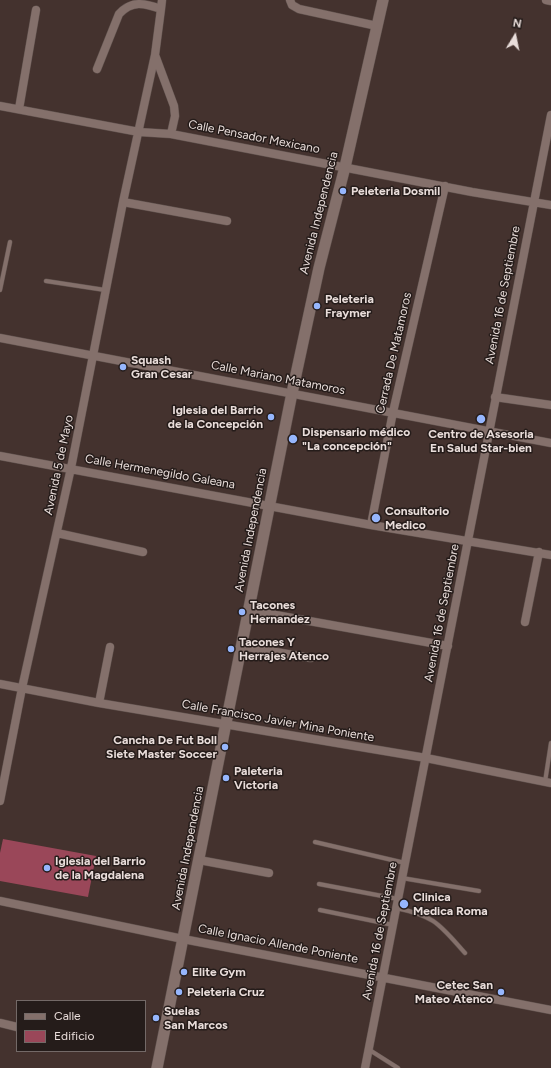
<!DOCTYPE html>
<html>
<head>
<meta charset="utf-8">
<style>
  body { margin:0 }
  #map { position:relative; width:551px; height:1068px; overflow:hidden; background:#44322e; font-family:Figtree,sans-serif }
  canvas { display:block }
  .legend { position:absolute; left:16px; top:1000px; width:130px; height:52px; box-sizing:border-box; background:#251c1a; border:1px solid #736967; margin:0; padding:5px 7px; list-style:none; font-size:12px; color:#e9ddda }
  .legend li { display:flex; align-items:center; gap:8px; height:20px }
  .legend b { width:20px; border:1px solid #736967 }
  .north { position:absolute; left:495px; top:16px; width:40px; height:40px; -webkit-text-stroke:3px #251c1a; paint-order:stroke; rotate:10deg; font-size:11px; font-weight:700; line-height:16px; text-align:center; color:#e9ddda }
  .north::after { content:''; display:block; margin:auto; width:14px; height:18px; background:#e9ddda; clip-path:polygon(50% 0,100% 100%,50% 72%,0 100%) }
</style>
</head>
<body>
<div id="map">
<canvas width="551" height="1068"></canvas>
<ul class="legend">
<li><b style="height:5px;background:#84706b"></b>Calle</li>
<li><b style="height:11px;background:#9a4759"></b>Edificio</li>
</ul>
<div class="north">N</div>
</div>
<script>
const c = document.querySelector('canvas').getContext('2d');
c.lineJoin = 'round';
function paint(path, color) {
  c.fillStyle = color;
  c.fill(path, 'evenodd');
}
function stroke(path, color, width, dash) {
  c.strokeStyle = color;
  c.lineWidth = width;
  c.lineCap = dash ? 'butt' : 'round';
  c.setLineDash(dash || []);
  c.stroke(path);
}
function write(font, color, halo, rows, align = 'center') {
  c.font = font + ' Figtree,sans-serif';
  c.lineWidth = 3;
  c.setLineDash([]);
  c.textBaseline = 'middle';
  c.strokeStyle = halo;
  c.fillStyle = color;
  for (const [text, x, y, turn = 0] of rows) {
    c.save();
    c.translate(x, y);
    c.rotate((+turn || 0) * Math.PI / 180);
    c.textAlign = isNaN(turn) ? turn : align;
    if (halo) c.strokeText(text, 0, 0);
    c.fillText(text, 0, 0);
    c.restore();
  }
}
paint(new Path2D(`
  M3 839 96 856 88 897 0 881V853Z`), '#9a4759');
const service = new Path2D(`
  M46 281 105 290
  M0 290 10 242
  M545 782 551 743
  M315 842 405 863
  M402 878 479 891
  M319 884 398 899
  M396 908C435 916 439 924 465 953
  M320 910 393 925
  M368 1049 398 1068`);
const minor = new Path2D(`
  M290 0 292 5 299 9 377 26
  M546 0 551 1
  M161 9 155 55 174 106 175 116 171 134
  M97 69 119 14C132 0 144 3 161 9L162 0
  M0 106 139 132 171 134 472 192 551 205
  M19 109 36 10
  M123 202 227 221
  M0 338 551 443
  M495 397 551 405
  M0 456 371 525 551 555
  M371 525 393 412 445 186
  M57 533 143 552
  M248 610 448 646
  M525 622 539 552
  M241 646 311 658
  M0 684 99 703 426 758 551 783
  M99 703 110 647
  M0 801 22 688 71 468 123 202 155 55
  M199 860 269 873
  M0 901 183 939 551 1010
  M0 1023 17 1027
  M365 1068 551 115`);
const secondary = new Path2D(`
  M157 1068 292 393 319 268 345 167 383 0`);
stroke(service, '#5f514d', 5);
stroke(minor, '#5f514d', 9);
stroke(secondary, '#5f514d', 12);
stroke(service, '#84706b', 4);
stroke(minor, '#84706b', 8);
stroke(secondary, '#84706b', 11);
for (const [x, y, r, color] of [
  [343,191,4,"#96b6fd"],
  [317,306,4,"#96b6fd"],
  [123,367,4,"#96b6fd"],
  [271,417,4,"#96b6fd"],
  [481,419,5,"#96b6fd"],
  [293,439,5,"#96b6fd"],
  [376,518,5,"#96b6fd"],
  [242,612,4,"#96b6fd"],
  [231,649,4,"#96b6fd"],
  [225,747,4,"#96b6fd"],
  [226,778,4,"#96b6fd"],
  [47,868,4,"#96b6fd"],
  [404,904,5,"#96b6fd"],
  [184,972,4,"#96b6fd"],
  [179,992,4,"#96b6fd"],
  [501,992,4,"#96b6fd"],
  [156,1018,4,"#96b6fd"]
]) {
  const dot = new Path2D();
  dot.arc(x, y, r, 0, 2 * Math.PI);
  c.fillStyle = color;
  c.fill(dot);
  stroke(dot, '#251c1a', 1.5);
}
write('12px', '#e9ddda', '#251c1a', [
  ["Calle Pensador Mexicano",254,137,11],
  ["Avenida Independencia",319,213,-76],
  ["Avenida 16 de Septiembre",503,295,-79],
  ["Cerrada De Matamoros",394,353,-77],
  ["Calle Mariano Matamoros",278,378,11],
  ["Avenida 5 de Mayo",59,465,-78],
  ["Calle Hermenegildo Galeana",160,472,10],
  ["Avenida Independencia",251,530,-79],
  ["Avenida 16 de Septiembre",442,613,-79],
  ["Calle Francisco Javier Mina Poniente",278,721,10],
  ["Avenida Independencia",188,848,-79],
  ["Avenida 16 de Septiembre",380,931,-79],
  ["Calle Ignacio Allende Poniente",278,944,11]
]);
write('bold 12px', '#e9ddda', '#251c1a', [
  ["Peleteria Dosmil",351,191],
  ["Peleteria",325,299],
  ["Fraymer",325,313],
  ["Squash",131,360],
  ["Gran Cesar",131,374],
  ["Iglesia del Barrio",263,410,"right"],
  ["de la Concepción",263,424,"right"],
  ["Dispensario médico",302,432],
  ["\"La concepción\"",302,446],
  ["Centro de Asesoria",481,434,"center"],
  ["En Salud Star-bien",481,448,"center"],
  ["Consultorio",385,511],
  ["Medico",385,525],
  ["Tacones",250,605],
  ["Hernandez",250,619],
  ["Tacones Y",239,642],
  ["Herrajes Atenco",239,656],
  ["Cancha De Fut Boll",217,740,"right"],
  ["Siete Master Soccer",217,754,"right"],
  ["Paleteria",234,771],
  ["Victoria",234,785],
  ["Iglesia del Barrio",55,861],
  ["de la Magdalena",55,875],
  ["Clinica",413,897],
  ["Medica Roma",413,911],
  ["Elite Gym",192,972],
  ["Cetec San",493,985,"right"],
  ["Mateo Atenco",493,999,"right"],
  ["Peleteria Cruz",187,992],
  ["Suelas",164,1011],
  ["San Marcos",164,1025]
], 'left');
</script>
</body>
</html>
